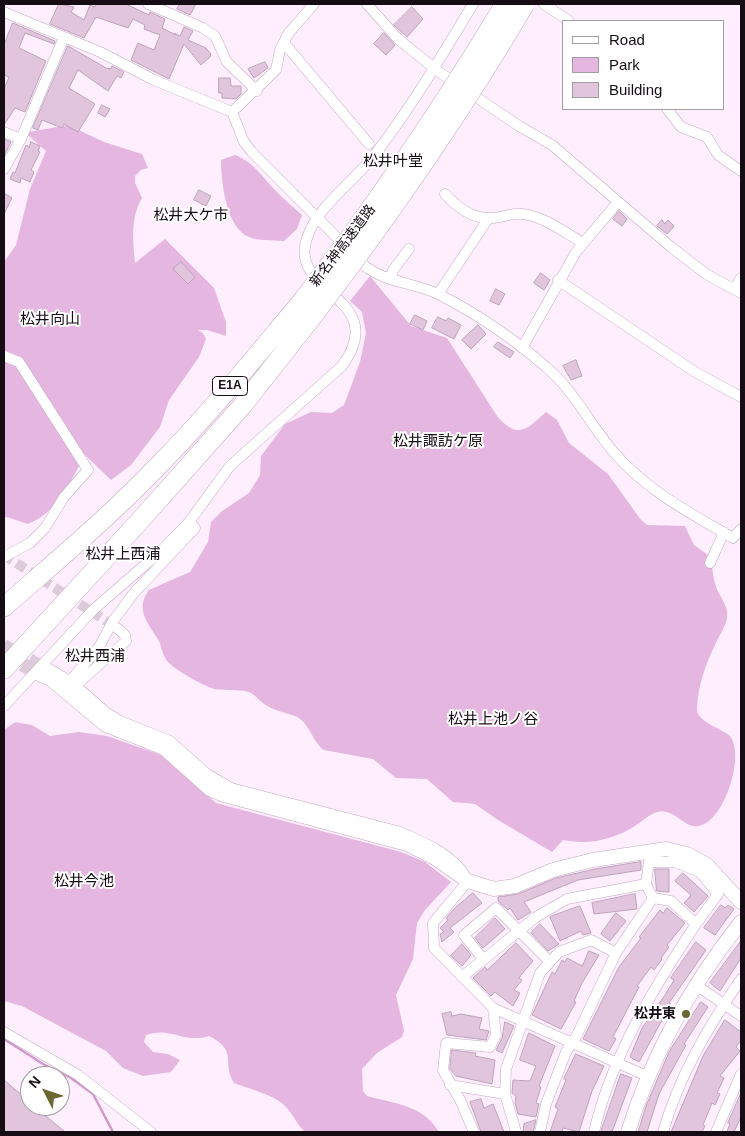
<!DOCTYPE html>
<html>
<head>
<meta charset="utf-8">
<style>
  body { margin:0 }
  #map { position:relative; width:745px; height:1136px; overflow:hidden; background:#ffeefd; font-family:Helvetica,sans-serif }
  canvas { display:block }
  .frame { position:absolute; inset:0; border:5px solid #150c14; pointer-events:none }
  .legend { position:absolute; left:562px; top:20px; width:162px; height:90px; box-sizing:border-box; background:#fff; border:1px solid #a19ea1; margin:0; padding:6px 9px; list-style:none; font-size:15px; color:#150c14 }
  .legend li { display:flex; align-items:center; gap:10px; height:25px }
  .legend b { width:25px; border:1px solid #a19ea1 }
  .north { position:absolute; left:20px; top:1066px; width:50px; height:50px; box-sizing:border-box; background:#fff; border:1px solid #a19ea1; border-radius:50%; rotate:311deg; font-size:14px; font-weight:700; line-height:20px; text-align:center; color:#150c14 }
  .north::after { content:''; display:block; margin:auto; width:18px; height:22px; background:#6b6632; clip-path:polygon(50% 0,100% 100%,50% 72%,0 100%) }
</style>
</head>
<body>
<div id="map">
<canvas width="745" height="1136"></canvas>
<div class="frame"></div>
<ul class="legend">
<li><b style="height:6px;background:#fff"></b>Road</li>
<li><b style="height:14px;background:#e4b6e0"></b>Park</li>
<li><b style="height:14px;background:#e0c5dd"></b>Building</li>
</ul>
<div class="north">N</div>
</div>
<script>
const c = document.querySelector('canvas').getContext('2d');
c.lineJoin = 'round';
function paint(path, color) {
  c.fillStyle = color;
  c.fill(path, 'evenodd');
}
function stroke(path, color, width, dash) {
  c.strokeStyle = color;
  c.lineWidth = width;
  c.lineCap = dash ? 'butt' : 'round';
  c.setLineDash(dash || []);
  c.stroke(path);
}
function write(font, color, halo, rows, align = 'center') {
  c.font = font + ' Helvetica,"Noto Sans JP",sans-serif';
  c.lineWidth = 4;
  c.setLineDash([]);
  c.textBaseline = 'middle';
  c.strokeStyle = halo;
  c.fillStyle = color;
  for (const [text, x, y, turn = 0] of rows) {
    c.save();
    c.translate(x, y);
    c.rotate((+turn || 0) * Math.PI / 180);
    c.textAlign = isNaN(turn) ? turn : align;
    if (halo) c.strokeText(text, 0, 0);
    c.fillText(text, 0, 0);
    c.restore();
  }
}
paint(new Path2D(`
  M68 125 104 142 142 154 148 168 141 170 135 176V183L142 198C130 218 133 241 135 263L165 239 214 288 226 322V336L207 330H198L203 333 206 339 199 357 169 400 160 427 131 465 111 480 85 455C70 482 58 512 28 524L7 517 4 518V262L16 245 30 189 46 151 29 136V132Z
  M235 155C255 163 262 177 276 191 284 200 294 207 302 215L297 229 284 241C273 240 258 241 249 237 226 228 221 181 221 160Z
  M370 276 411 326 447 338 497 416C518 440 526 430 546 412L557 420 569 443 608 474 641 520 647 525 685 526 694 545 711 557C712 567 713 578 716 587 720 598 729 606 727 619 725 627 719 636 716 643 706 663 698 685 697 708 696 722 721 728 730 736 745 755 725 821 699 826 684 829 674 807 657 812 650 814 641 822 635 826 612 840 590 845 563 840L552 852 498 820 475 804 453 802 427 779 396 778 373 759 324 750C311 741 310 720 292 715 282 712 273 710 264 704 259 700 254 694 249 692 238 689 225 691 214 689 204 686 175 670 168 662 163 657 162 648 159 641 149 624 134 610 149 590L190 572 208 542 211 522 222 511 249 493 260 475 261 456 285 424 311 412 332 413 344 405 360 362 366 333 362 312 350 301Z
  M15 722 32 725 50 736 79 732 107 736 161 755 216 803 401 852 425 862 451 882 425 910 417 923 413 959 396 995 404 1031 402 1037 377 1053 362 1069 363 1091 367 1096C396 1104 423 1105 439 1132H305C296 1124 293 1113 284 1105 274 1095 247 1088 234 1083 221 1062 239 1051 209 1036 183 1044 171 1026 146 1035L144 1042 153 1052 168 1054 180 1060 171 1072 143 1076 123 1068 106 1051 22 1006 4 1001V730Z`), '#e4b6e0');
stroke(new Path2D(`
  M4 1039 43 1064 71 1078 93 1094 113 1132`), '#d099cb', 2.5);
const building = new Path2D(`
  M59 4 74 7 71 12 84 20 90 5 95 7 96 4H126L149 15 150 12 165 19 162 28 176 35 174 33 180 36 184 27 193 31 188 40 206 48 211 54 210 57 201 65 184 44 169 79 131 60 138 43 154 50 160 35 144 29 145 25 133 19 128 28 96 17 84 38 50 24Z
  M180 4H196L190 15 177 9Z
  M412 7 423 19 407 37 394 25Z
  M13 23 55 41 54 44 25 33 19 48 46 61 25 112 15 108 4 125V89L9 77 4 75V45Z
  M384 33 395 45 386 55 374 44Z
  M68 46 106 68 111 69 112 66 124 72 121 78 117 76 108 91 78 70 69 88 95 104 78 132 64 124 62 128 42 120 38 130 33 128Z
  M265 62 268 68 254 78 248 69Z
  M219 78H230L231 86H241V94L236 99 222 98V93H219Z
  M102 105 110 109 105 117 98 113Z
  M4 139 11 142 4 156Z
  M31 142 40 146 38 151 40 152 31 170 34 172 30 182 21 178 20 183 10 179 13 172 15 173 26 145 29 147Z
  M199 190 211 196 206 206 194 200Z
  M4 193 12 198 4 214Z
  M619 211 627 219 622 226 613 219Z
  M662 220 665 224 668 220 674 226 667 234 657 226Z
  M181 262 195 277 188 284 173 269Z
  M541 273 550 280 544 290 534 283Z
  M496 289 505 294 499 305 490 301Z
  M415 315 427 321 423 330 410 324Z
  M438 317 446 321 448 318 461 325 454 339 432 328Z
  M478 325 486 334 471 349 462 340Z
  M498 342 514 352 510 358 494 347Z
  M576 360 582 376 571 380 563 366Z
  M641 862V870L578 880 524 902 531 912 518 920 510 908 508 910 498 901V897L518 894 556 878 595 869Z
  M655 869H669V892L657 891Z
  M683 873 708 896 694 912 684 903 691 895 675 881Z
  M473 893 482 903 450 928 454 932 442 942 440 934 444 932 440 928 448 920 446 918 455 908Z
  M635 894 637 909 594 914 592 903Z
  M721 905 725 908 728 905 734 909 715 935 704 928Z
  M580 906 591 933 583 935 581 931 560 941 550 917Z
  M667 908 685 923 667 945 669 947 661 958 662 959 654 970 651 967 637 986 639 987 613 1037 616 1039 609 1051 583 1039 619 967 641 938 639 937 660 910 663 913Z
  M616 913 626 921 610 941 601 934Z
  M495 918 505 929 483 948 475 938Z
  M540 924 559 944 548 951 531 933Z
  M741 941V958L720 991 710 983Z
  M696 942 706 950 669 1003 671 1004 639 1062 630 1057 642 1028 665 995 674 980 671 978Z
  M516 943 533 961 522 974 519 978 522 980 514 990 520 993 513 1006 495 992 491 996 473 978 485 967 487 970Z
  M462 944 471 955 462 966 451 956Z
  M589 951 599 955 582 983 574 1001 576 1002 561 1029 532 1015 552 972 555 974 562 960 565 962 567 958 582 966Z
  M701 1002 708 1007 684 1044 686 1045 659 1094 647 1132H638L646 1106 669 1052Z
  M451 1012 452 1016 461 1014 482 1018 479 1029 489 1031 486 1040 447 1035 442 1014Z
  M725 1020 741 1032V1040L736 1047 740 1051 720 1076 724 1078 717 1093 720 1094 715 1105 712 1103 703 1125 705 1126 702 1132H671L703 1056Z
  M505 1022 514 1026 502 1053 496 1050 502 1038Z
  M529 1033 555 1046 539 1086 541 1087 536 1103 539 1104 536 1117 518 1114 515 1103 516 1096 512 1093 513 1080 530 1081 536 1066 520 1060Z
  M452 1050 476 1053 475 1056 495 1060 492 1084 456 1076 450 1069Z
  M576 1054 604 1066 592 1091 579 1132 563 1128 562 1132H550L558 1109 555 1107 566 1080 564 1079Z
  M621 1074 632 1078 612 1132H601Z
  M4 1080 30 1102V1106H34L65 1132H4Z
  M741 1093V1117L734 1132H727L730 1123H728Z
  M481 1099 484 1108 493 1104 504 1132H481L470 1102Z
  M536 1120 533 1132H523L524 1124Z`);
paint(building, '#e0c5dd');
stroke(building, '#bda3ba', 1);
stroke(new Path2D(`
  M4 555 117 628
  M4 644 44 666`), '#dcccda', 10, [10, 5]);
stroke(new Path2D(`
  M4 654 39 674`), '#dcccda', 14, [14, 7]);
const street = new Path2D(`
  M148 4 203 28 215 36 227 62 257 91
  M367 4 398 39 439 72 519 126 552 145 671 247 706 274 741 293
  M544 4 569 21
  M4 12 100 52 154 80 232 112
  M284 43 369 144
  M667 109 681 127 707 137 718 155 741 171
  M232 112 244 142 252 152 366 267C388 283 416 283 440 295 477 314 514 339 546 367 573 389 589 423 612 450 645 490 690 513 733 538L741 529
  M232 112 276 70 280 50 288 34 314 4
  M4 132 21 139
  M4 169 21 139 64 37
  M445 194C456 206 472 218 488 218 500 219 512 212 523 214 545 217 564 232 583 243
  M390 279 393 270 409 249
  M558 280 695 372 741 397
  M734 289 741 278
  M438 294 488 219
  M522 348 576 252 618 202
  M4 356 19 362 88 470 64 497 45 528 30 543 4 557
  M710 563 724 532
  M44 666 70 681 107 713 120 721 170 741 207 774 231 788 397 831C422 841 456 855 468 881L433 923 434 948 493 1008 647 1076
  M70 681 99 647 113 621 134 593 195 528 189 522
  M75 686 126 641 125 635 117 628
  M4 706 93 610 161 551 189 522 230 466 342 366C392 297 287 294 307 238 317 206 356 180 376 153 412 106 443 54 473 4
  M646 884 649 862H675L700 872 718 894 696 924
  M483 959 464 935 496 908 549 961
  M462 977 536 917 567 899 646 884 653 898 671 901 696 924C653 989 612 1055 594 1132
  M696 985 741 1016
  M4 1032 78 1075 151 1132
  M450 1085 505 1094
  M474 1132 460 1100 443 1070 446 1043 490 1047 496 1035 493 1008
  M516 1132 505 1094 506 1069 540 973 559 952 591 940 616 953
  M540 1132 546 1104 566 1052 577 1035 616 953 653 898
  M663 1132C679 1076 708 1027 741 979
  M716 1132 741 1074`);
const secondary = new Path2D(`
  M39 674 52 680 106 725 164 748 210 789 224 795 407 844 435 858 468 881 494 889 515 886 553 870 593 860 666 849 687 854 707 865 741 902
  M628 1132C652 1055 691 985 741 922`);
const highway = new Path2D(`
  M4 607C55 562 108 518 155 469 208 416 255 357 303 300
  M4 669 145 515 242 406 316 312`);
stroke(street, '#c2a8c0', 11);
stroke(secondary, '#c2a8c0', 15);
stroke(highway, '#c2a8c0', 20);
stroke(street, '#fff', 10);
stroke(secondary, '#fff', 14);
stroke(highway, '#fff', 19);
const highwayBridge = new Path2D(`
  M303 300C376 205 443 107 505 4
  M316 312C392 212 462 111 525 4`);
stroke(highwayBridge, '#c2a8c0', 20, []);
stroke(highwayBridge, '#fff', 19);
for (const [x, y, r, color] of [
  [686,1014,5,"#6b6632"]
]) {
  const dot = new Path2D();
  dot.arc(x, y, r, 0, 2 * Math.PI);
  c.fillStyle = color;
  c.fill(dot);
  stroke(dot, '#fff', 2);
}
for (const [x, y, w] of [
  [230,386,35]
]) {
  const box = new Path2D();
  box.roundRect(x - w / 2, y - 9.5, w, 19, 4);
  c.fillStyle = '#fff';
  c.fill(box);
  stroke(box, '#150c14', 1);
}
write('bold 12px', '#150c14', null, [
  ["E1A",230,386]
]);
write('14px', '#150c14', '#fff', [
  ["新名神高速道路",343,246,-53]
]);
write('bold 14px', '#150c14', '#fff', [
  ["松井東",676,1014]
], 'right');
write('15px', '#150c14', '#fff', [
  ["松井叶堂",393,162],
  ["松井大ケ市",191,216],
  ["松井向山",50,320],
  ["松井諏訪ケ原",438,442],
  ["松井上西浦",123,555],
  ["松井西浦",95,657],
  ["松井上池ノ谷",493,720],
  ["松井今池",84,882]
]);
</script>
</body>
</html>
